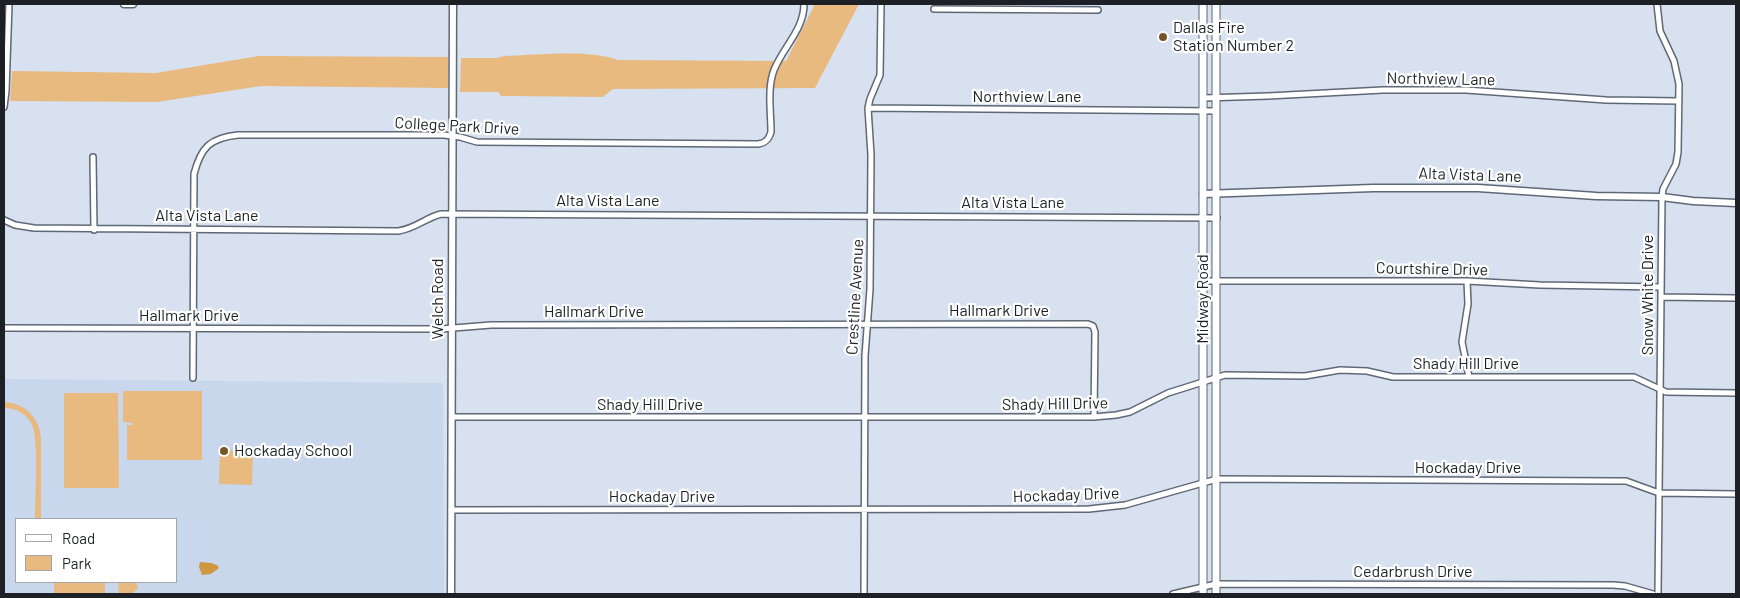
<!DOCTYPE html>
<html>
<head>
<meta charset="utf-8">
<style>
  body { margin:0 }
  #map { position:relative; width:1740px; height:598px; overflow:hidden; background:#d7e1f0; font-family:Barlow,sans-serif }
  canvas { display:block }
  .frame { position:absolute; inset:0; border:5px solid #1d2126; pointer-events:none }
  .legend { position:absolute; left:15px; top:518px; width:162px; height:65px; box-sizing:border-box; background:#fff; border:1px solid #a5a6a8; margin:0; padding:6px 9px; list-style:none; font-size:15px; color:#1d2126 }
  .legend li { display:flex; align-items:center; gap:10px; height:25px }
  .legend b { width:25px; border:1px solid #a5a6a8 }
</style>
</head>
<body>
<div id="map">
<canvas width="1740" height="598"></canvas>
<div class="frame"></div>
<ul class="legend">
<li><b style="height:6px;background:#fff"></b>Road</li>
<li><b style="height:14px;background:#e8ba7f"></b>Park</li>
</ul>
</div>
<script>
const c = document.querySelector('canvas').getContext('2d');
c.lineJoin = 'round';
function paint(path, color) {
  c.fillStyle = color;
  c.fill(path, 'evenodd');
}
function stroke(path, color, width, dash) {
  c.strokeStyle = color;
  c.lineWidth = width;
  c.lineCap = dash ? 'butt' : 'round';
  c.setLineDash(dash || []);
  c.stroke(path);
}
function write(font, color, halo, rows, align = 'center') {
  c.font = font + ' Barlow,sans-serif';
  c.lineWidth = 4.5;
  c.setLineDash([]);
  c.textBaseline = 'middle';
  c.strokeStyle = halo;
  c.fillStyle = color;
  for (const [text, x, y, turn = 0] of rows) {
    c.save();
    c.translate(x, y);
    c.rotate((+turn || 0) * Math.PI / 180);
    c.textAlign = isNaN(turn) ? turn : align;
    if (halo) c.strokeText(text, 0, 0);
    c.fillText(text, 0, 0);
    c.restore();
  }
}
paint(new Path2D(`
  M4 379 443 383 444 594H4ZM16 519H176V582H16Z`), '#c8d7ec');
paint(new Path2D(`
  M815 4H859L815 88 613 89 603 97 510 96H501L498 92H460L461 58H497L504 56C537 55 588 49 618 60L786 61Z
  M259 56 448 57V88L261 86 157 102 10 101 12 71 156 73Z
  M123 391H202V460H127V425H132L133 423 123 422Z
  M64 393H118L119 488H64Z
  M4 402C25 403 40 418 41 439V519H35C35 500 39 439 32 425 27 414 16 408 4 408Z
  M220 450 253 451 252 485 219 484Z
  M54 582H105V594H54Z
  M118 582H136L138 588 132 594H119Z`), '#e8ba7f');
paint(new Path2D(`
  M200 562 211 563 217 565 219 568 211 574 202 575 199 567Z`), '#d19642');
const minor = new Path2D(`
  M1657 4 1660 31 1674 61 1679 84 1678 152 1676 164 1663 189 1662 197 1658 594
  M934 9 1098 10
  M1203 98 1268 96 1383 90H1466L1606 100 1679 101
  M4 107 6 91 9 4
  M868 108 1216 111
  M93 157 94 230
  M4 220 15 225 34 228 398 231C415 229 425 218 441 214L1217 218
  M1203 281H1467L1540 285 1661 287
  M1467 281 1468 304 1462 342 1469 377
  M1661 297 1736 298
  M4 328 441 329 491 325 1088 324 1093 326 1095 332 1094 417
  M193 378 194 174C201 147 210 138 238 135H444L460 137 477 142 758 144C766 143 769 139 771 132 771 112 767 88 774 70 783 47 804 30 804 4
  M452 417H1094L1116 415 1130 412 1168 393 1225 375 1305 376 1340 370 1367 371 1393 377H1634L1666 392 1736 393
  M451 510 1089 509 1125 505 1217 479 1617 481H1626L1659 493 1736 494
  M864 594 865 356 870 289 871 155 868 108 870 99 880 75 881 4
  M1173 594 1216 584 1613 585 1625 586 1653 594`);
const tertiary = new Path2D(`
  M124 4H133
  M1203 194 1373 188H1478L1596 196 1662 197 1693 201 1736 203
  M451 594 453 4`);
const secondary = new Path2D(`
  M1203 4V594
  M1216 4V594`);
stroke(minor, '#5f6875', 8);
stroke(tertiary, '#5f6875', 9);
stroke(secondary, '#5f6875', 9);
stroke(minor, '#fff', 5);
stroke(tertiary, '#fff', 6);
stroke(secondary, '#fff', 7);
for (const [x, y, r, color] of [
  [1163,37,5,"#75562b"],
  [224,451,5,"#75562b"]
]) {
  const dot = new Path2D();
  dot.arc(x, y, r, 0, 2 * Math.PI);
  c.fillStyle = color;
  c.fill(dot);
  stroke(dot, '#fff', 2);
}
write('16px', '#1d2126', '#fff', [
  ["Dallas Fire",1173,28],
  ["Station Number 2",1173,46],
  ["Hockaday School",234,451]
], 'left');
write('16px', '#1d2126', '#fff', [
  ["Northview Lane",1441,79,1],
  ["Northview Lane",1027,97],
  ["College Park Drive",457,126,3],
  ["Alta Vista Lane",1470,175,2],
  ["Alta Vista Lane",608,201],
  ["Alta Vista Lane",1013,203],
  ["Alta Vista Lane",207,216],
  ["Courtshire Drive",1432,269,1],
  ["Snow White Drive",1648,295,-90],
  ["Crestline Avenue",855,297,-87],
  ["Welch Road",438,299,-90],
  ["Midway Road",1203,299,-90],
  ["Hallmark Drive",999,311],
  ["Hallmark Drive",594,312],
  ["Hallmark Drive",189,316],
  ["Shady Hill Drive",1466,364],
  ["Shady Hill Drive",1055,404,-1],
  ["Shady Hill Drive",650,405],
  ["Hockaday Drive",1468,468],
  ["Hockaday Drive",1066,495,-2],
  ["Hockaday Drive",662,497],
  ["Cedarbrush Drive",1413,572]
]);
</script>
</body>
</html>
